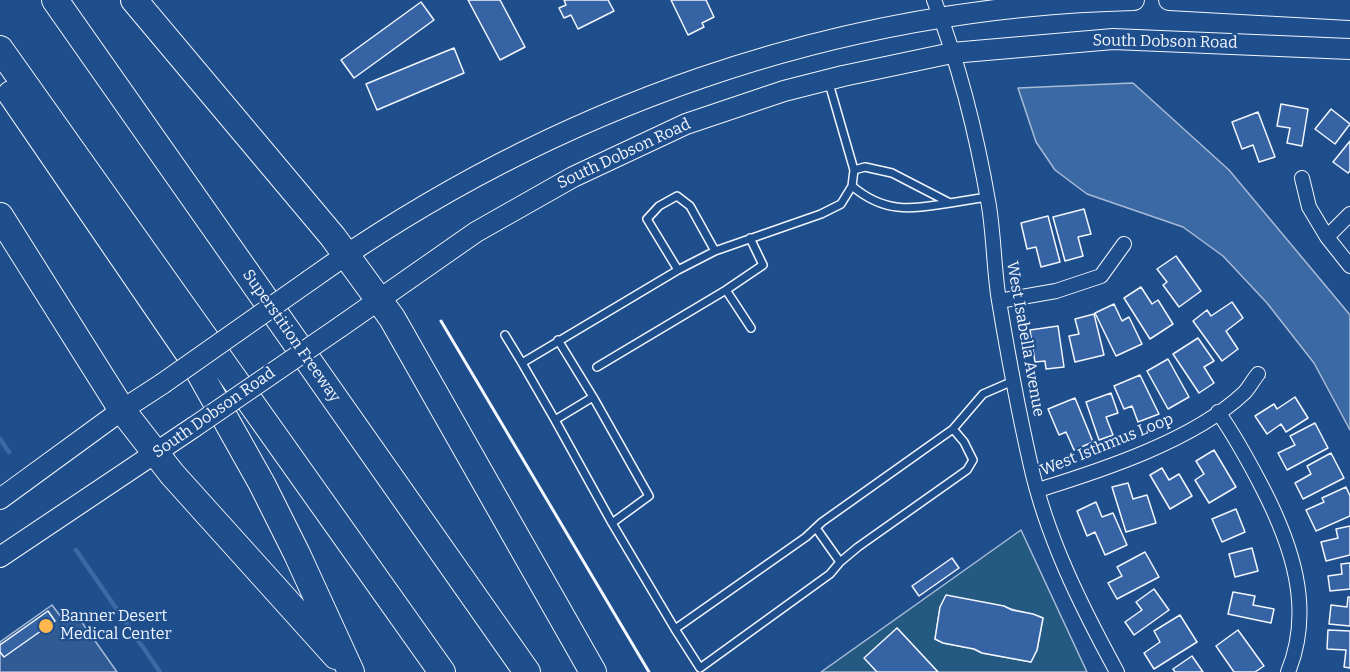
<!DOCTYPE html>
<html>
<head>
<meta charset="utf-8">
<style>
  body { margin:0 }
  canvas { display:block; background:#1f4e8c }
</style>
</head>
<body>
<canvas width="1350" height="672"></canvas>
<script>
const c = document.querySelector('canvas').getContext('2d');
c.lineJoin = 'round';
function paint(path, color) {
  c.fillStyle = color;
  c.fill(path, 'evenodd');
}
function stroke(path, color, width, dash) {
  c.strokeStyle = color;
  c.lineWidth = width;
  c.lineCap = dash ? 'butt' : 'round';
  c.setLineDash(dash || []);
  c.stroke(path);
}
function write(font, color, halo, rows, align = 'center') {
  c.font = font + ' Bitter,serif';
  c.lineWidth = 4.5;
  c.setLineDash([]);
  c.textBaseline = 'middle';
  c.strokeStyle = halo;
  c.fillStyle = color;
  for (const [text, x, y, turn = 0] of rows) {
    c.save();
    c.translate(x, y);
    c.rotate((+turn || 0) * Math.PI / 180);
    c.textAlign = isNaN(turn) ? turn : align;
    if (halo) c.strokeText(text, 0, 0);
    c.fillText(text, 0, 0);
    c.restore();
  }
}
const green = new Path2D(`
  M1021 530 1087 672H938L897 628 877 672H821ZM1003 606C1016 612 1030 612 1043 618L1037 650 1031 662 982 653 974 649 943 643 935 639 940 607Z`);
paint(green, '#245a82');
stroke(green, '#a8bbd7', 1.5);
const parking = new Path2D(`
  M52 605 64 621 76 614 117 672H0V642Z`);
paint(parking, '#305b95');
stroke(parking, '#a8bbd7', 1.5);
const water = new Path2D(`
  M1133 83 1229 170 1350 315V430L1314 363 1267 303 1223 256 1183 227 1087 194 1055 170 1036 142 1018 88Z`);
paint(water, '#3b69a3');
stroke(water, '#a8bbd7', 1.5);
stroke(new Path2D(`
  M0 439 9 452
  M76 550 160 672`), '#3b69a3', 4.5);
const building = new Path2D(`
  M468 0H500L525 47 500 60Z
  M564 0H608L614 11 578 29 571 15 564 18 559 8 566 5Z
  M671 0H706L714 17 702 23 704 27 688 35Z
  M421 2 434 20 354 78 341 60Z
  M454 48 464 73 377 110 366 84Z
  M1281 104 1308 109 1302 146 1287 143 1290 128 1277 126Z
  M1331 109 1350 124 1335 144 1315 129Z
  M1258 112 1275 157 1259 162 1253 145 1242 149 1232 122Z
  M1350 141V171L1348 173 1333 162Z
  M1084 209 1091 234 1078 237 1083 256 1065 261 1053 217Z
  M1048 216 1060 262 1041 267 1036 247 1027 249 1021 223Z
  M1176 256 1201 291 1179 307 1163 285 1167 282 1157 269Z
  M1141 287 1152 304 1158 300 1173 324 1150 339 1124 298Z
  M1232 302 1243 318 1226 331 1238 349 1222 361 1193 321 1207 310 1211 316Z
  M1114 304 1122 321 1129 317 1142 344 1116 356 1095 313Z
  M1094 314 1104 355 1075 362 1069 336 1079 334 1075 319Z
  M1058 326 1064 367 1046 369 1045 361 1035 362 1030 330Z
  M1198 338 1214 361 1204 367 1214 383 1199 393 1173 354Z
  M1168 359 1189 397 1168 409 1147 371Z
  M1140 375 1159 414 1138 422 1132 406 1124 409 1114 386Z
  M1111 393 1118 413 1106 417 1113 435 1099 440 1086 402Z
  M1295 397 1308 418 1286 432 1281 424 1267 434 1255 416 1274 404 1277 409Z
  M1075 398 1093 442 1074 450 1066 432 1059 435 1048 409Z
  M1315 423 1328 448 1287 470 1278 453 1295 445 1290 436Z
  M1214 450 1236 487 1209 503 1195 480 1204 474 1196 461Z
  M1331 453 1344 478 1303 499 1295 483 1311 474 1307 466Z
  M1162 468 1169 480 1179 474 1192 496 1170 509 1150 475Z
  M1128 483 1133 499 1147 495 1156 523 1126 532 1112 487Z
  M1346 487 1350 496V516L1316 531 1306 510 1324 502 1322 498Z
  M1096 502 1102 517 1113 513 1127 545 1105 555 1095 532 1087 536 1077 511Z
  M1236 509 1245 532 1222 542 1212 519Z
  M1350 526V555L1326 561 1321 542 1338 538 1336 529Z
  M1252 548 1258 571 1235 577 1229 554Z
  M1145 552 1159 577 1117 599 1108 583 1122 576 1117 567Z
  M952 558 959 568 919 596 912 586Z
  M1350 563V589L1330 591 1328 576 1342 574 1341 564Z
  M1154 589 1169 610 1134 635 1125 622 1142 610 1136 602Z
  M1233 592 1255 596 1253 605 1274 609 1271 623 1228 614Z
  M946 595 1004 606 1012 610 1033 614 1043 618 1037 650 1031 662 982 653 974 649 943 643 935 639 940 607Z
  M1348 597H1350V626L1329 624 1331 605 1347 607Z
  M48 611 55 621 4 657 0 652V645Z
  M1180 615 1197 642 1154 669 1144 653 1160 642 1154 631Z
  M897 628 938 672H877L864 658Z
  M1238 630 1264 666 1255 672H1234L1216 646Z
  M1328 630 1350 631V668L1344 667 1346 650 1327 649Z
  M1192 656 1203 672H1175L1173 669Z`);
paint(building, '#3563a3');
stroke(building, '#f2f6ff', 1.5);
const service = new Path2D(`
  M828 80 854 170
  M852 186C885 214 911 209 950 203
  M715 251 678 270 647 219 659 206 677 196 690 206 715 251 821 214 841 204 852 186 854 170 865 167 892 173 950 203 987 197
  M726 290 751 328
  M505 335 522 363
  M558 340 593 397 555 420 522 363 678 270
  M597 367 726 290 763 265 750 238
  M555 420 612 523 649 496 593 397
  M953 429 964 442 973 460 967 470 858 547 840 562 830 574 700 668 675 629 806 537 822 522 953 429 983 394 1013 381
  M612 523 675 629
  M816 528 840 562`);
const minor = new Path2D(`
  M934 0C960 66 977 136 989 206 994 238 994 270 999 301 1008 355 1018 409 1030 462 1046 536 1081 606 1117 672
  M1302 178 1309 207 1327 237
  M1350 214 1327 237 1350 266
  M999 301 1056 291 1101 276 1124 244
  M1218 412C1235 436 1249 462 1262 487 1292 545 1314 609 1288 672
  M1038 490C1103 470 1194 440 1244 393 1249 388 1253 380 1258 374`);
const secondary = new Path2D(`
  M1169 0 1350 10
  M310 280C553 107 836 7 1134 0
  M340 327 476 232 573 177 686 124 784 91 843 76 952 53 1113 39 1350 49
  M0 499 122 410 162 384
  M0 557 194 427`);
const motorway = new Path2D(`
  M55 0 527 672
  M134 0 333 237 392 318 593 672
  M0 49 442 672
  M11 94 189 354 262 484 297 554 351 672
  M0 216 122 410 172 474 336 656`);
stroke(service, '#f2f6ff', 10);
stroke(minor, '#f2f6ff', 16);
stroke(secondary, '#f2f6ff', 22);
stroke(motorway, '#f2f6ff', 28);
stroke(service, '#1f4e8c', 7);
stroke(minor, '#1f4e8c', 14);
stroke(secondary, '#1f4e8c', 20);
stroke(motorway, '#1f4e8c', 26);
const secondaryBridge = new Path2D(`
  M162 384 310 280
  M194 427 340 327`);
stroke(secondaryBridge, '#f2f6ff', 22, []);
stroke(secondaryBridge, '#1f4e8c', 20);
stroke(new Path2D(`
  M441 321 649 672`), '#f2f6ff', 3);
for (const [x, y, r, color] of [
  [46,626,8,"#ffb74d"]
]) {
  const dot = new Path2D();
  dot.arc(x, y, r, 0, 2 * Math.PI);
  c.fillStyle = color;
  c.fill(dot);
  stroke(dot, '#1f4e8c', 2);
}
write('16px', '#f2f6ff', '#1f4e8c', [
  ["South Dobson Road",1165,42,1],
  ["South Dobson Road",624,154,-25],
  ["Superstition Freeway",291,336,55],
  ["West Isabella Avenue",1025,339,80],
  ["South Dobson Road",214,413,-35],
  ["West Isthmus Loop",1107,445,-22]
]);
write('16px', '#f2f6ff', '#1f4e8c', [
  ["Banner Desert",60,617],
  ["Medical Center",60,635]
], 'left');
</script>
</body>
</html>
